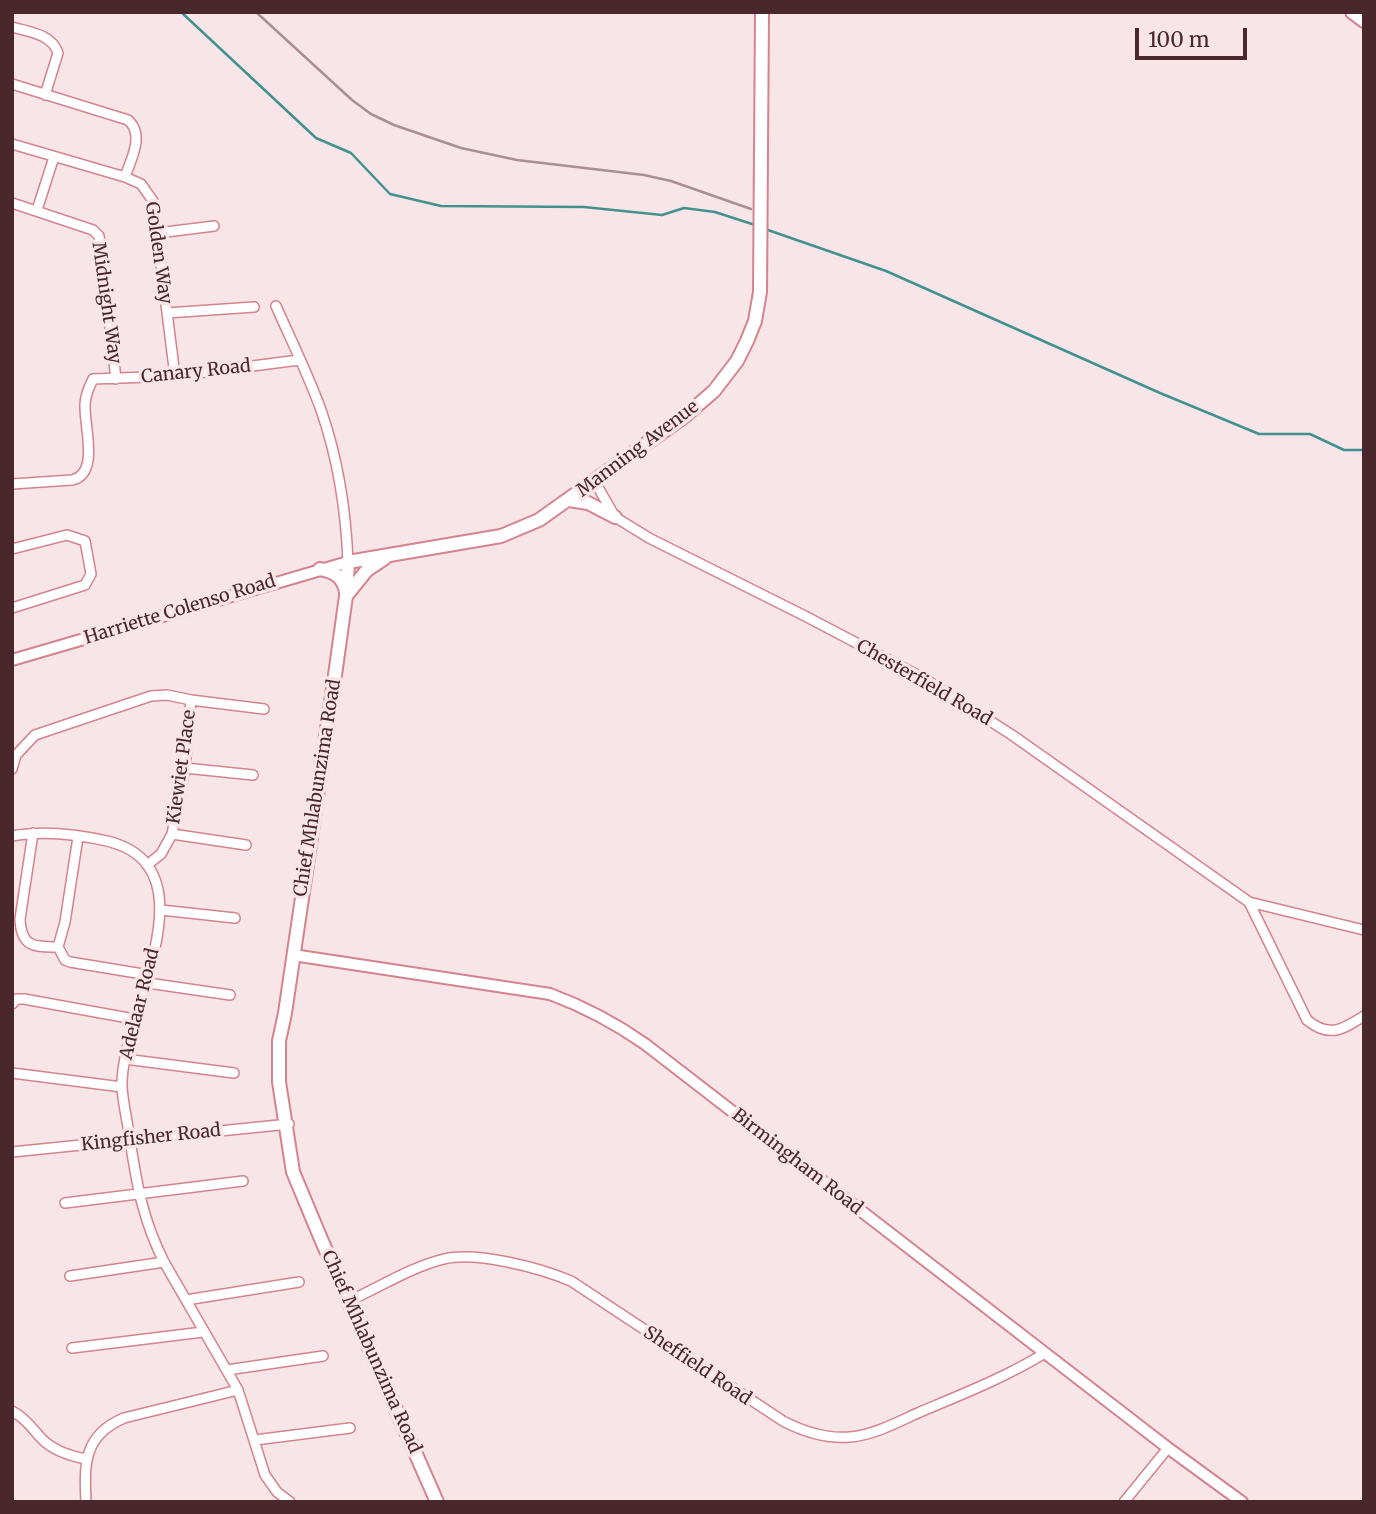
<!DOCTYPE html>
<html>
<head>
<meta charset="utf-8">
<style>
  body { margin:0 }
  #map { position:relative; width:1376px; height:1514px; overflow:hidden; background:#f7e5e7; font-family:Merriweather,serif }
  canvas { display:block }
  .frame { position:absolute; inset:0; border:14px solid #49272d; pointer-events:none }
  .scale { position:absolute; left:1135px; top:28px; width:112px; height:32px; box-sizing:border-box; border:4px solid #49272d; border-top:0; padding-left:9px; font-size:21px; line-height:24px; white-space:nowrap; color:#49272d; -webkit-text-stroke:5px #f7e5e7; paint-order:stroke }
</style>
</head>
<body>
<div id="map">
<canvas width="1376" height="1514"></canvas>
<div class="frame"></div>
<div class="scale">100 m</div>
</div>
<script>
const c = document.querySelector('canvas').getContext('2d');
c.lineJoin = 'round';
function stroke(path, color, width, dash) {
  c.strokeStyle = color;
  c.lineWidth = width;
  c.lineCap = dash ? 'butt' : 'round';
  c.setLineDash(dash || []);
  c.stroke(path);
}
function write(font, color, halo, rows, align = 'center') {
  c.font = font + ' Merriweather,serif';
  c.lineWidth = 7;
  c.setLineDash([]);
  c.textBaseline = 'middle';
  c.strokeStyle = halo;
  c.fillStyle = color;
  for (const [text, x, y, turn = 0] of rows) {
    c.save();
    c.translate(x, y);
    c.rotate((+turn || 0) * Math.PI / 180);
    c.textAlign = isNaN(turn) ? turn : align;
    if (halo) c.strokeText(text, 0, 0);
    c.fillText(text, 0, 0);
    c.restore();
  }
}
stroke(new Path2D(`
  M181 12 316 138 351 153 390 194 441 206 584 207 662 215 684 208 715 212 755 225
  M765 229 886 271 1160 393 1259 434H1310L1344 450H1364`), '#43918f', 2.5);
const minor = new Path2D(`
  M12 27C29 32 52 34 58 53L45 95
  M12 84 128 120C145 135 131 159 125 177
  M12 144 125 177 141 184 153 201 175 376
  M12 203 93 230 99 236 116 379
  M37 210 54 157
  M158 233 214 226
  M276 306C291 340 308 374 321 410 338 459 346 510 348 562
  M167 313 254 307
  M595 482 615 517 649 538 805 616 925 679 1012 735 1249 902 1364 930
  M12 484 72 480C100 474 84 426 85 405 85 396 89 387 93 379L175 376 299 360
  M12 549 67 535 85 541 91 574 85 585 12 608
  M185 768 253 775
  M12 769 16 755 35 735 151 696 167 695 191 700 264 709
  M33 833 20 919C21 947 34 947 58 947L65 960 70 962 149 975
  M172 834 246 845
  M12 836C44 830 76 834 107 841 218 868 119 1018 122 1087 123 1105 128 1123 130 1140 137 1186 143 1220 164 1262L238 1390 265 1475 277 1492 290 1502
  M147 865 161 854 172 834 185 768 191 700
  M1249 902 1307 1020C1329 1038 1342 1030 1364 1016
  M161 910 235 918
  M58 947 65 922 78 837
  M148 983 230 995
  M12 1004 17 999H24L134 1019
  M125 1059 234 1073
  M12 1073 122 1087
  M12 1152 289 1124
  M65 1203 243 1181
  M70 1276 164 1262
  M186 1300 299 1282
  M349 1301C380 1287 411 1267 444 1259 477 1251 540 1268 571 1281L783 1421C804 1432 826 1439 850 1437 874 1435 898 1422 920 1412 963 1394 1006 1377 1045 1353
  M72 1348 203 1332
  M227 1370 323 1356
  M12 1411C25 1418 31 1427 41 1438 52 1450 70 1456 86 1459
  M255 1440 350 1428
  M86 1502C84 1463 84 1435 124 1418L238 1390
  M1124 1502 1168 1448`);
const tertiary = new Path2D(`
  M12 660 348 562
  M293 955 550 994C585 1007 615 1023 645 1044L1168 1448 1242 1502`);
const secondary = new Path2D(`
  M1352 12 1364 21
  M569 500 588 503 615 517
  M320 569C334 572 343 576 346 592
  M346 596 367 570 385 558
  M437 1502 321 1239 293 1172 279 1082V1041L285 1013 336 668 346 596 348 562 501 536 539 520 685 416 714 391 737 361 747 341 755 321 760 292 762 12`);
stroke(minor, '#d4838f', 12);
stroke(tertiary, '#d4838f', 14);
stroke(secondary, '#d4838f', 16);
stroke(minor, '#fff', 9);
stroke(tertiary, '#fff', 10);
stroke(secondary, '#fff', 12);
stroke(new Path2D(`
  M256 12 352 100 371 114 394 125 461 148 517 160 644 175 671 181 751 209`), '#a98f93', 2.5);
write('18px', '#49272d', '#f7e5e7', [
  ["Golden Way",158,253,82],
  ["Midnight Way",106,303,82],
  ["Canary Road",196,372,-6],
  ["Manning Avenue",638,449,-37],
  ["Harriette Colenso Road",180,610,-17],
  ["Chesterfield Road",924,683,30],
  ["Kiewiet Place",182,767,-82],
  ["Chief Mhlabunzima Road",318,788,-81],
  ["Adelaar Road",140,1004,-76],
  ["Kingfisher Road",151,1138,-6],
  ["Birmingham Road",797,1162,38],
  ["Chief Mhlabunzima Road",371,1352,66],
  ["Sheffield Road",697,1366,34]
]);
</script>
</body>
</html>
